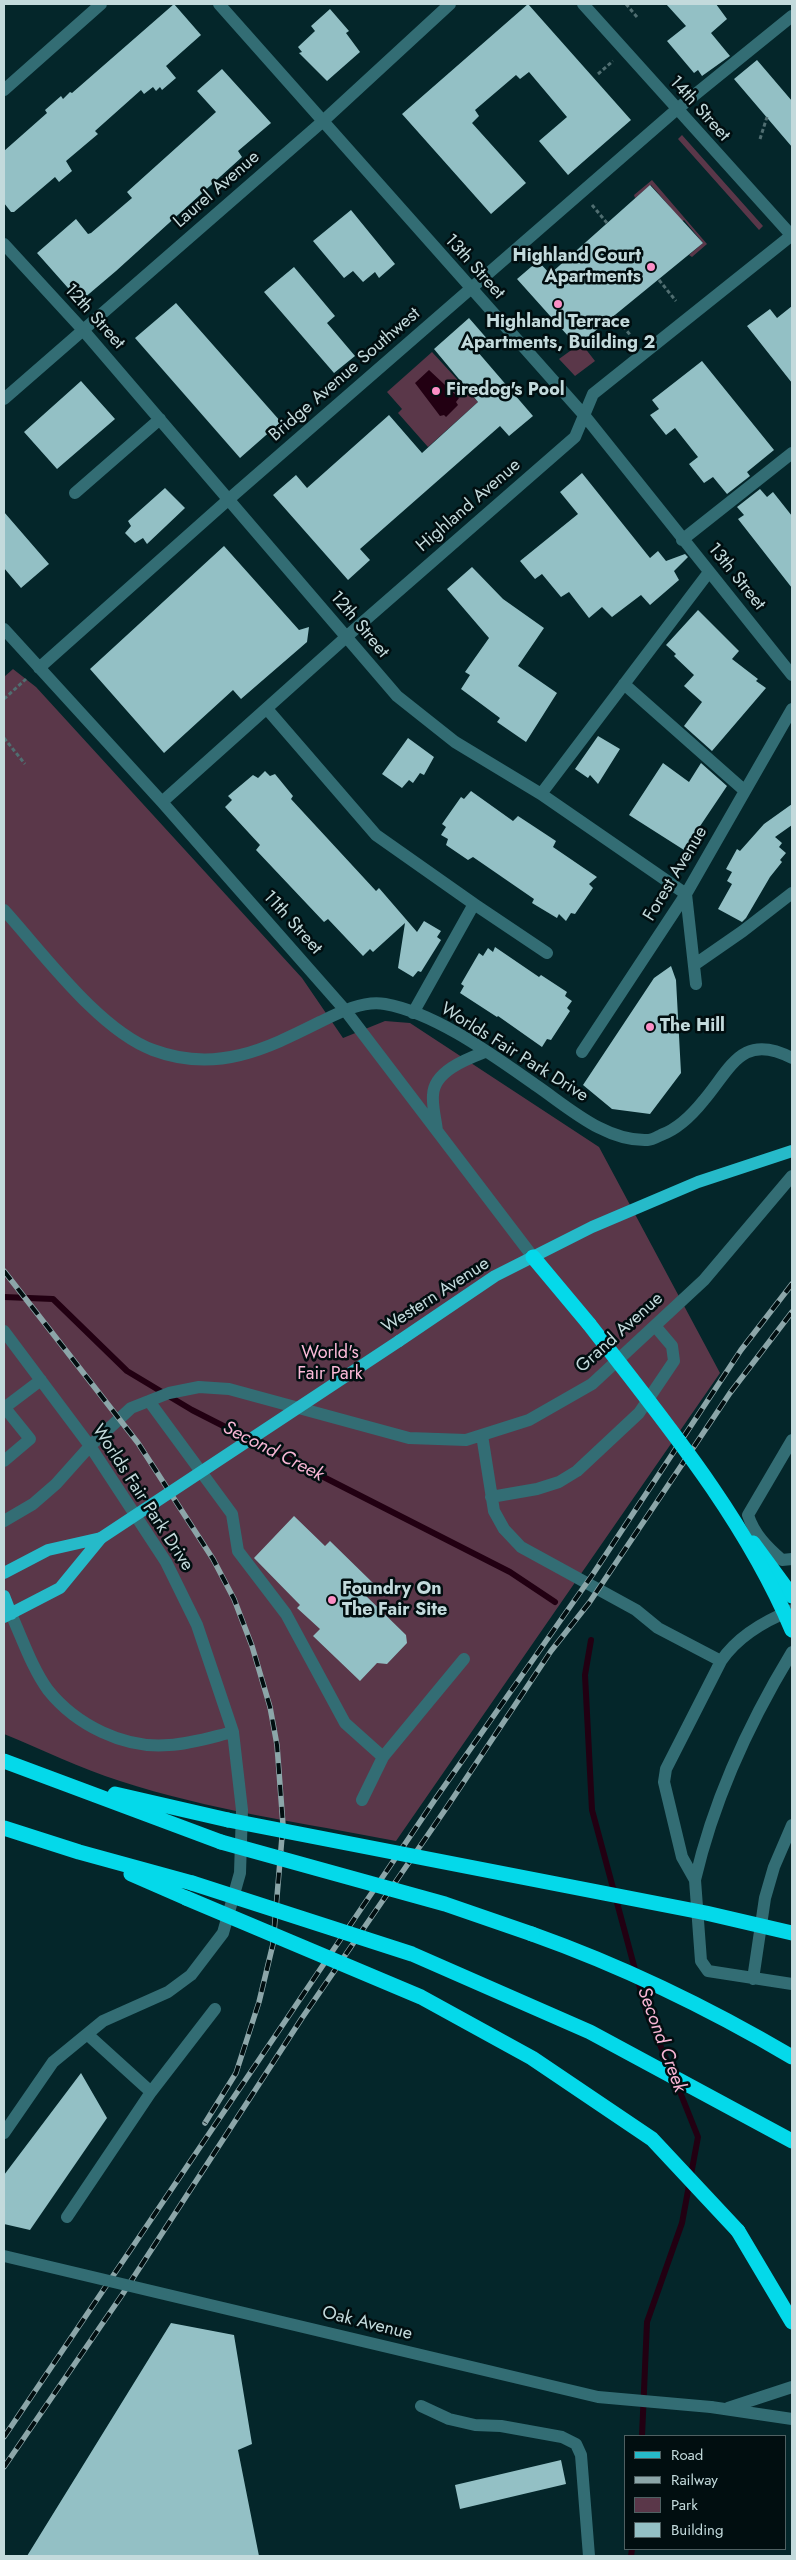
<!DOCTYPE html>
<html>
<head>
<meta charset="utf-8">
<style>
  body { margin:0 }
  #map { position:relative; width:796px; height:2560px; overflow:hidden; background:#04262a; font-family:Jost,sans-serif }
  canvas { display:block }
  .frame { position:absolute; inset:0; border:5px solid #c3dadc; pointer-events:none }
  .legend { position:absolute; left:624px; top:2435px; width:162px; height:115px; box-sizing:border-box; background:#010e10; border:1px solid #4f6062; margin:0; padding:6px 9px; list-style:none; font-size:15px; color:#c3dadc }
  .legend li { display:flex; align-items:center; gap:10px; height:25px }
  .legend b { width:25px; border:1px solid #4f6062 }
</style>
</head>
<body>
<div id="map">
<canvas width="796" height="2560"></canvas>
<div class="frame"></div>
<ul class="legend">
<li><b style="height:6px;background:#26bac9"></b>Road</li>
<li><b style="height:6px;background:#8ca6a9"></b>Railway</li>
<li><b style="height:14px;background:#5a3749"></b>Park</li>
<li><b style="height:14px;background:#93c0c5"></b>Building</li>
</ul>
</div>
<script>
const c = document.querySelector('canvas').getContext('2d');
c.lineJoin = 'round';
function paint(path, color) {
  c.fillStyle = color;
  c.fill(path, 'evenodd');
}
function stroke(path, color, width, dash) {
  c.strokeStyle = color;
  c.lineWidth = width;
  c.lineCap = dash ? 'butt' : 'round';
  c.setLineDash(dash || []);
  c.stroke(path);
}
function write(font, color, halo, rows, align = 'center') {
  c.font = font + ' Jost,sans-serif';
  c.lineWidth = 5;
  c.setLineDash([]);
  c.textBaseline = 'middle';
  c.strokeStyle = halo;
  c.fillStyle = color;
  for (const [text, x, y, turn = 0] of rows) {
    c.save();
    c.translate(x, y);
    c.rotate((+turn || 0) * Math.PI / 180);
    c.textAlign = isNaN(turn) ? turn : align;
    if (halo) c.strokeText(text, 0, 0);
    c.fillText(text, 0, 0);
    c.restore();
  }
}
paint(new Path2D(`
  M682 135 763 226 759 230 678 139Z
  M652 180 707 244 692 257 689 255 703 243 684 220 584 303 670 207 651 185 635 198 634 195Z
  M581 343 595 361 575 376 559 359Z
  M432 352 478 402 428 447 398 413 402 409 387 392Z
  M13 669 36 687 302 978 343 1038 385 1021 410 1023 599 1147 720 1373 396 1841C304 1823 209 1810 120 1781 80 1768 43 1750 4 1734V677Z`), '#5a3749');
paint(new Path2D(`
  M429 370 459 398 456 402 458 405 446 417 444 415 440 416 415 383Z`), '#220012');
stroke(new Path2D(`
  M4 1297 53 1299 127 1371 192 1410 510 1572 555 1602
  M591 1640 585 1675 592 1810 647 2014 672 2073
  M642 2436 647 2322 682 2223 698 2137 676 2082
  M631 2556 632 2549`), '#220012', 6);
paint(new Path2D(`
  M174 4 201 35 166 66 176 78 162 90 160 87 156 91 153 87 144 94 141 90 95 131 98 134 66 161 72 171 59 182 55 177 14 212H11L4 203V151L47 113 45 110 61 96 63 99 70 92 72 93Z
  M528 4 631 120 568 175 539 141 567 117 529 72 520 79 516 75 475 110 479 116 472 123 526 183 491 214 402 114Z
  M666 4H716L727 19 711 33 730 56 702 76 698 70 694 73 667 41 686 26Z
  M330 9 349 31 346 33 360 52 327 81 299 53 302 52 298 47 315 31 311 26Z
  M757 60 792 101V147L734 79Z
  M222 69 271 123 238 151 242 157 116 271 83 299 79 295 76 297 37 253 76 219 88 234 91 233 132 198 127 192 216 112 197 91Z
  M650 185 703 243 577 346 517 279 538 261 550 274Z
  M351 210 395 264 379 278 375 272 363 282 353 271 344 278 313 241Z
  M294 267 335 316 327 323 355 356 334 373 264 292Z
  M176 303 281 422 240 458 135 338Z
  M792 306V383L747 326 770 309 777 318Z
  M469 318 489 341 477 351 533 416 509 436 500 426 360 549 370 560 348 580 273 495 296 475 307 488 389 415 422 453 478 402 434 349Z
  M702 361 774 450 747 472 750 476 727 494 713 477 704 483 689 464 698 457 675 428 666 435 650 415 659 409 652 400Z
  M81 381 115 419 57 469 24 432Z
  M582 473 650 558 658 551 666 561 685 554 688 557 674 571 679 580 650 605 641 595 612 617 602 607 589 618 569 592 561 597 542 574 535 579 520 561 578 514 560 492Z
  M165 488 185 508 147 544 143 538 135 543 125 533 131 526 128 521Z
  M760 489 767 497 773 492 792 516V588L738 519 744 515 737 507Z
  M4 512 49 564 21 588 4 568Z
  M224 546 299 630 309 627 307 642 241 699 233 690 164 753 90 669Z
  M472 567 503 599 544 628 518 666 557 693 526 742 497 722 500 718 461 689 470 675 465 672 489 638 447 589Z
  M698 610 739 651 732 659 758 679 756 681 766 688 712 751 684 726 702 702 684 686 694 675 674 656 676 654 666 645Z
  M598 736 620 749 598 784 590 775 588 778 575 769Z
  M408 738 434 757 424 775 420 773 413 783 409 780 402 788 382 774Z
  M663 763 689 782 701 763 727 786 684 850 629 815Z
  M265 771 270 776 275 774 293 796 291 799 376 891 379 888 417 932 424 921 441 931 437 937 441 940 421 972 418 971 413 977 398 968 405 923 373 952 370 949 363 956 328 919 324 922 256 850 260 845 225 807 232 800 228 796 253 775 258 778Z
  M471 791 513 821 518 816 556 841 553 847 597 877 589 884 593 888 575 914 571 913 566 921 559 914 557 918 532 903 534 899 473 857 468 860 446 845 448 839 441 835 446 827 442 824 461 797 464 799Z
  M792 804V825L775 837 782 843 779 847 786 853 780 860 782 862 770 877 746 918 742 922 718 909 732 884 727 881 732 872 726 869 737 849 740 851 764 824Z
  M495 947 539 977 541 975 567 992 565 996 572 1001 567 1008 570 1011 551 1040 547 1039 542 1047 498 1016 497 1017 460 993 464 986 461 984 479 953 483 956 488 948 493 952Z
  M671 966 676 980 681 1073 650 1114 612 1109 583 1085 654 978Z
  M294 1516 325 1546 330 1541 374 1584 364 1594 406 1635 407 1643 387 1664 377 1663 360 1681 313 1636 320 1629 297 1608 300 1605 254 1558Z
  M81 2073 107 2118 30 2230 4 2224V2175Z
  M171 2323 234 2335 252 2444 238 2450 259 2556H27Z
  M561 2460 566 2484 460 2509 455 2485Z`), '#93c0c5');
stroke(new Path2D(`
  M626 4 637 17
  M598 74 613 61
  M760 139 767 117
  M592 205 607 223
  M659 280 676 301
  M615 316 631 336
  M4 699 26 679
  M4 738 25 764`), '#506e71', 3, [4, 2.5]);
stroke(new Path2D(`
  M219 4 584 415 792 675
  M583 4 792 236
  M4 90 101 4
  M4 244 83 330 397 696 455 742 541 794 686 894 696 984
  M4 399 322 122 450 4
  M75 493 160 419
  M682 540 792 453
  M4 629 162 802 345 1010 533 1257
  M39 668 229 499 676 110 792 16
  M624 684 745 791
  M267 709 376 835 474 904 413 1013
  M541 794 709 572
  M162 802 363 622 575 437 593 394 792 235
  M474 904 547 953
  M4 910C43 953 99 1030 153 1050 217 1074 266 1049 322 1021 340 1012 364 1000 385 1004 436 1013 494 1056 537 1086 569 1108 606 1142 648 1140 652 1140 657 1137 661 1135 678 1129 692 1115 704 1100 731 1068 742 1032 792 1058
  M694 965 743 931 792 893
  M582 1052 686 894 792 709
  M437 1131C436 1120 432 1107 433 1095 434 1071 467 1059 485 1052
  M4 1331 90 1446 166 1562 197 1625 233 1732 242 1810 240 1873 223 1933 191 1975 168 1992 103 2021 53 2062 4 2133
  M149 1401 232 1514 238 1551 286 1614 345 1723 383 1757
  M4 1408 41 1380
  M482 1435 494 1511 504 1529 521 1547 636 1610 658 1628 721 1661
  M792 1440 748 1515C754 1534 767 1547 782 1560L792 1559
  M4 1461 30 1439 5 1408
  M491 1497 537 1489 559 1482 577 1471 639 1413 674 1361 672 1346 655 1326
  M4 1521 33 1504 56 1484 90 1446 131 1408 169 1393 199 1387 229 1389 409 1438 466 1440 529 1420 592 1384 704 1280 792 1176
  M792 1610C764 1621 738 1636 721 1661L666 1769 664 1782 682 1857 695 1880 701 1961 708 1971 792 1984
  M11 1614C22 1638 32 1668 48 1690 76 1725 124 1749 169 1745 191 1744 212 1737 233 1732
  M362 1800 383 1757 464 1659
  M695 1880C714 1798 749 1723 792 1652
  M753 1979 765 1898 774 1867 792 1825
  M151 2092 215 2009
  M67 2217 151 2092 87 2034
  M421 2406 449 2419 475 2425 501 2426 562 2437 576 2444 581 2455 589 2556
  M711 2407 792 2419
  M728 2408 792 2387`), '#336d74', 12);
stroke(new Path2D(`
  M399 1341 495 1276 592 1227 698 1182 792 1151
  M4 1573 48 1550 101 1538
  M4 1596 11 1614
  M4 1617 60 1588 101 1538`), '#26bac9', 12);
stroke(new Path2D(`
  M533 1257 589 1324
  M753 1543 792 1596
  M4 1761 221 1842
  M115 1794 228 1820
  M4 1828 79 1852 192 1883
  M131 1874 186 1898
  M532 1934C622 1966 709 2008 792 2057
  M738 2231 792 2322`), '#04d9ea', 15);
const rail = new Path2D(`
  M4 1271 138 1443 213 1559 234 1599 252 1646 270 1707 277 1745 283 1825 273 1944 259 2002 236 2073 205 2123
  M4 2437 436 1798 593 1574 741 1350 792 1284
  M4 2467 122 2295 302 2018 447 1807 551 1651 589 1603 730 1393 792 1312`);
stroke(rail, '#8ca6a9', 5.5);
stroke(rail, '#010e10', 4, [11]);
stroke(new Path2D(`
  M4 2256 598 2397 711 2407`), '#336d74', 12);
stroke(new Path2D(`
  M101 1538 399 1341`), '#26bac9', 12);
stroke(new Path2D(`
  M589 1324C664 1421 744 1517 792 1630
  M228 1820 706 1913 792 1933
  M221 1842 445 1904 532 1934
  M192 1883 412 1954 590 2032 792 2141
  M186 1898 421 1997 532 2058 652 2139 738 2231`), '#04d9ea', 15);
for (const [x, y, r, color] of [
  [651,267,5,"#fb8fc6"],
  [558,304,5,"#fb8fc6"],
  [436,391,5,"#fb8fc6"],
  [650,1027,5,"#fb8fc6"],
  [332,1600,5,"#fb8fc6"]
]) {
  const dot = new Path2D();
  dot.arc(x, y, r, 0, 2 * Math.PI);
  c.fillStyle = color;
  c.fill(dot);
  stroke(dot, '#010e10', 2);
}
write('18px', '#c3dadc', '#010e10', [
  ["14th Street",699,109,48],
  ["Laurel Avenue",217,190,-41],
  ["13th Street",474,267,48],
  ["12th Street",94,317,48],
  ["Bridge Avenue Southwest",345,375,-41],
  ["Highland Avenue",469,506,-41],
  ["13th Street",736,577,51],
  ["12th Street",359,625,50],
  ["Forest Avenue",676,874,-59],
  ["11th Street",292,923,48],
  ["Worlds Fair Park Drive",514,1053,32],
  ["Western Avenue",436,1296,-33],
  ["Grand Avenue",620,1333,-42],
  ["Worlds Fair Park Drive",142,1498,57],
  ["Oak Avenue",367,2324,14]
]);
write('bold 18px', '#c3dadc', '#010e10', [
  ["Highland Court",641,257,"right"],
  ["Apartments",641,278,"right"],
  ["Highland Terrace",558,323,"center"],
  ["Apartments, Building 2",558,344,"center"],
  ["Firedog's Pool",446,391],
  ["The Hill",660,1027],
  ["Foundry On",342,1590],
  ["The Fair Site",342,1611]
], 'left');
write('18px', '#fcbad9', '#010e10', [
  ["World's",330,1354],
  ["Fair Park",330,1375]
]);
write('italic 19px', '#f7b5d4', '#010e10', [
  ["Second Creek",273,1452,27],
  ["Second Creek",661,2040,70]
]);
</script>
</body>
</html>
